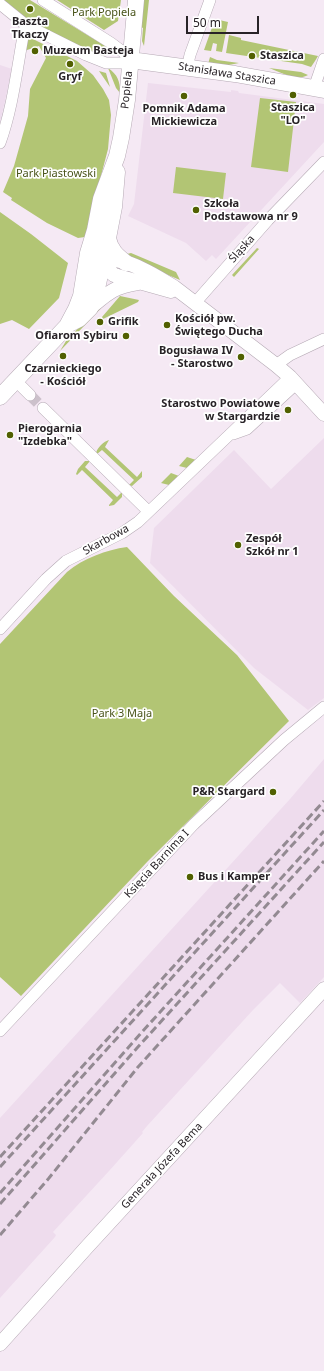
<!DOCTYPE html>
<html>
<head>
<meta charset="utf-8">
<style>
  body { margin:0 }
  #map { position:relative; width:324px; height:1371px; overflow:hidden; background:#f5e9f4; font-family:"Noto Sans",sans-serif }
  canvas { display:block }
  .scale { position:absolute; left:186px; top:16px; width:73px; height:18px; box-sizing:border-box; border:2px solid #282327; border-top:0; padding-left:5px; font-size:12px; line-height:14px; white-space:nowrap; color:#282327; -webkit-text-stroke:3px #fff; paint-order:stroke }
</style>
</head>
<body>
<div id="map">
<canvas width="324" height="1371"></canvas>
<div class="scale">50 m</div>
</div>
<script>
const c = document.querySelector('canvas').getContext('2d');
c.lineJoin = 'round';
function paint(path, color) {
  c.fillStyle = color;
  c.fill(path, 'evenodd');
}
function stroke(path, color, width, dash) {
  c.strokeStyle = color;
  c.lineWidth = width;
  c.lineCap = dash ? 'butt' : 'round';
  c.setLineDash(dash || []);
  c.stroke(path);
}
function write(font, color, halo, rows, align = 'center') {
  c.font = font + ' "Noto Sans",sans-serif';
  c.lineWidth = 3.5;
  c.setLineDash([]);
  c.textBaseline = 'middle';
  c.strokeStyle = halo;
  c.fillStyle = color;
  for (const [text, x, y, turn = 0] of rows) {
    c.save();
    c.translate(x, y);
    c.rotate((+turn || 0) * Math.PI / 180);
    c.textAlign = isNaN(turn) ? turn : align;
    if (halo) c.strokeText(text, 0, 0);
    c.fillText(text, 0, 0);
    c.restore();
  }
}
paint(new Path2D(`
  M0 65 12 69 0 123Z
  M148 83 231 92V90L238 91 239 93 324 104V142L216 259 212 255 206 261 186 243 128 216 134 204Z
  M324 438V698L308 710 254 668 150 563 154 528 234 450 271 489Z
  M324 759V977L300 1003 280 983 253 1010 147 1126 142 1132 143 1133 109 1171 53 1232 56 1235 55 1237 0 1298V1118L290 799Z`), '#eedced');
paint(new Path2D(`
  M5 0H30L107 47 104 56 96 54 27 20 5 2Z
  M57 0H121L118 21 104 30Z
  M143 0H149L144 46 142 41 143 28 141 27Z
  M215 19 228 22 222 52 216 51 217 44 213 43 211 51 204 50Z
  M229 35 241 38V40L318 56 315 61 311 67 302 64 226 53Z
  M27 36 77 61 93 75 103 89 109 100 111 115 108 149 85 237 78 238 47 223 11 200 12 198 3 192 14 166 28 116 30 89 46 58 39 46 24 51Z
  M210 57 217 60 239 63 224 66 208 64Z
  M108 68C118 75 120 81 120 93L116 88Z
  M269 68 301 72 308 75C297 82 280 72 269 68Z
  M99 71 106 73 110 87Z
  M260 98 296 102 288 172 251 167Z
  M176 167 226 173 223 199 173 193Z
  M0 212 31 234 68 263 59 298 29 329 12 320 0 324Z
  M257 248 259 249 234 277 232 275Z
  M131 253 176 272 180 280 125 257 127 254Z
  M120 296 139 300 138 302 103 319 102 317Z
  M108 297 109 300 60 351 66 341Z
  M109 440 105 447 137 477 142 471V477L132 486 129 485 134 480 102 450 97 454 96 453C97 448 104 441 109 440Z
  M187 457 196 460 187 468 179 466Z
  M85 461H90L85 467 117 497 122 492V497L114 505 109 506V505L113 500 82 470 77 475 76 474 78 469Z
  M171 473 179 476 169 485 161 483Z
  M127 547 174 596 237 655 289 721 148 861 21 996 0 977V644L67 572C84 558 106 550 127 547Z`), '#b2c574');
stroke(new Path2D(`
  M30 395 43 408`), '#ccc1cb', 11, [11, 5.5]);
const minor = new Path2D(`
  M0 4 26 25 86 55 106 63H122L130 60 123 52 111 43 43 0
  M187 68 190 55 210 0
  M314 88 324 59
  M0 143C13 107 17 68 24 31L26 25
  M195 303 268 220 324 162
  M276 365 290 355 324 339
  M16 381 30 395
  M43 408 148 511
  M233 434 247 429 296 384
  M0 629 46 579 66 561 122 533 138 522 290 377
  M0 1031 194 824 284 740 324 707`);
const tertiary = new Path2D(`
  M99 256 108 270 114 275 171 291
  M116 260C135 263 158 277 174 287L276 365 290 377 324 414
  M90 308C108 293 113 287 138 283
  M0 1344 86 1248 324 989`);
const secondary = new Path2D(`
  M130 60 235 74 324 90
  M108 238C110 250 117 256 126 263
  M71 323 79 319 90 308 96 293 108 238 114 207 117 172
  M0 397 67 326 76 309 81 296 88 253 95 230 101 199 117 156 121 138 127 100 136 0`);
stroke(minor, '#b5a9b4', 12);
stroke(tertiary, '#b5a9b4', 15);
stroke(secondary, '#b5a9b4', 17);
stroke(minor, '#fff', 11);
stroke(tertiary, '#fff', 14);
stroke(secondary, '#fff', 16);
stroke(new Path2D(`
  M0 1157 324 801
  M0 1167 324 810
  M0 1193 142 1032 324 831
  M0 1204 137 1048 324 842
  M0 1235 49 1178 138 1067 324 861`), '#938a92', 3, [8, 4]);
for (const [x, y, r, color] of [
  [30,9,4,"#516001"],
  [35,51,4,"#516001"],
  [252,56,4,"#516001"],
  [70,64,4,"#516001"],
  [293,95,4,"#516001"],
  [184,96,4,"#516001"],
  [196,210,4,"#516001"],
  [100,322,4,"#516001"],
  [167,325,4,"#516001"],
  [126,336,4,"#516001"],
  [63,356,4,"#516001"],
  [241,357,4,"#516001"],
  [288,410,4,"#516001"],
  [10,435,4,"#516001"],
  [238,545,4,"#516001"],
  [273,792,4,"#516001"],
  [190,877,4,"#516001"]
]) {
  const dot = new Path2D();
  dot.arc(x, y, r, 0, 2 * Math.PI);
  c.fillStyle = color;
  c.fill(dot);
  stroke(dot, '#fff', 1.5);
}
write('11px', '#49541a', '#fff', [
  ["Park Popiela",104,13],
  ["Park Piastowski",56,174],
  ["Park 3 Maja",122,714]
]);
write('bold 11px', '#282327', '#fff', [
  ["Baszta",30,22,"center"],
  ["Tkaczy",30,35,"center"],
  ["Muzeum Basteja",43,51],
  ["Staszica",260,56],
  ["Gryf",70,77,"center"],
  ["Staszica",293,108,"center"],
  ["\"LO\"",293,121,"center"],
  ["Pomnik Adama",184,109,"center"],
  ["Mickiewicza",184,122,"center"],
  ["Szkoła",204,204],
  ["Podstawowa nr 9",204,217],
  ["Kościół pw.",175,319],
  ["Świętego Ducha",175,332],
  ["Grifik",108,322],
  ["Ofiarom Sybiru",118,336,"right"],
  ["Bogusława IV",233,351,"right"],
  ["- Starostwo",233,364,"right"],
  ["Czarnieckiego",63,369,"center"],
  ["- Kościół",63,382,"center"],
  ["Starostwo Powiatowe",280,404,"right"],
  ["w Stargardzie",280,417,"right"],
  ["Pierogarnia",18,429],
  ["\"Izdebka\"",18,442],
  ["Zespół",246,539],
  ["Szkół nr 1",246,552],
  ["P&R Stargard",265,792,"right"],
  ["Bus i Kamper",198,877]
], 'left');
write('11px', '#282327', '#fff', [
  ["Stanisława Staszica",227,74,9],
  ["Popiela",127,90,-84],
  ["Śląska",242,249,-48],
  ["Skarbowa",106,540,-29],
  ["Księcia Barnima I",157,864,-47],
  ["Generała Józefa Bema",162,1166,-47]
]);
</script>
</body>
</html>
